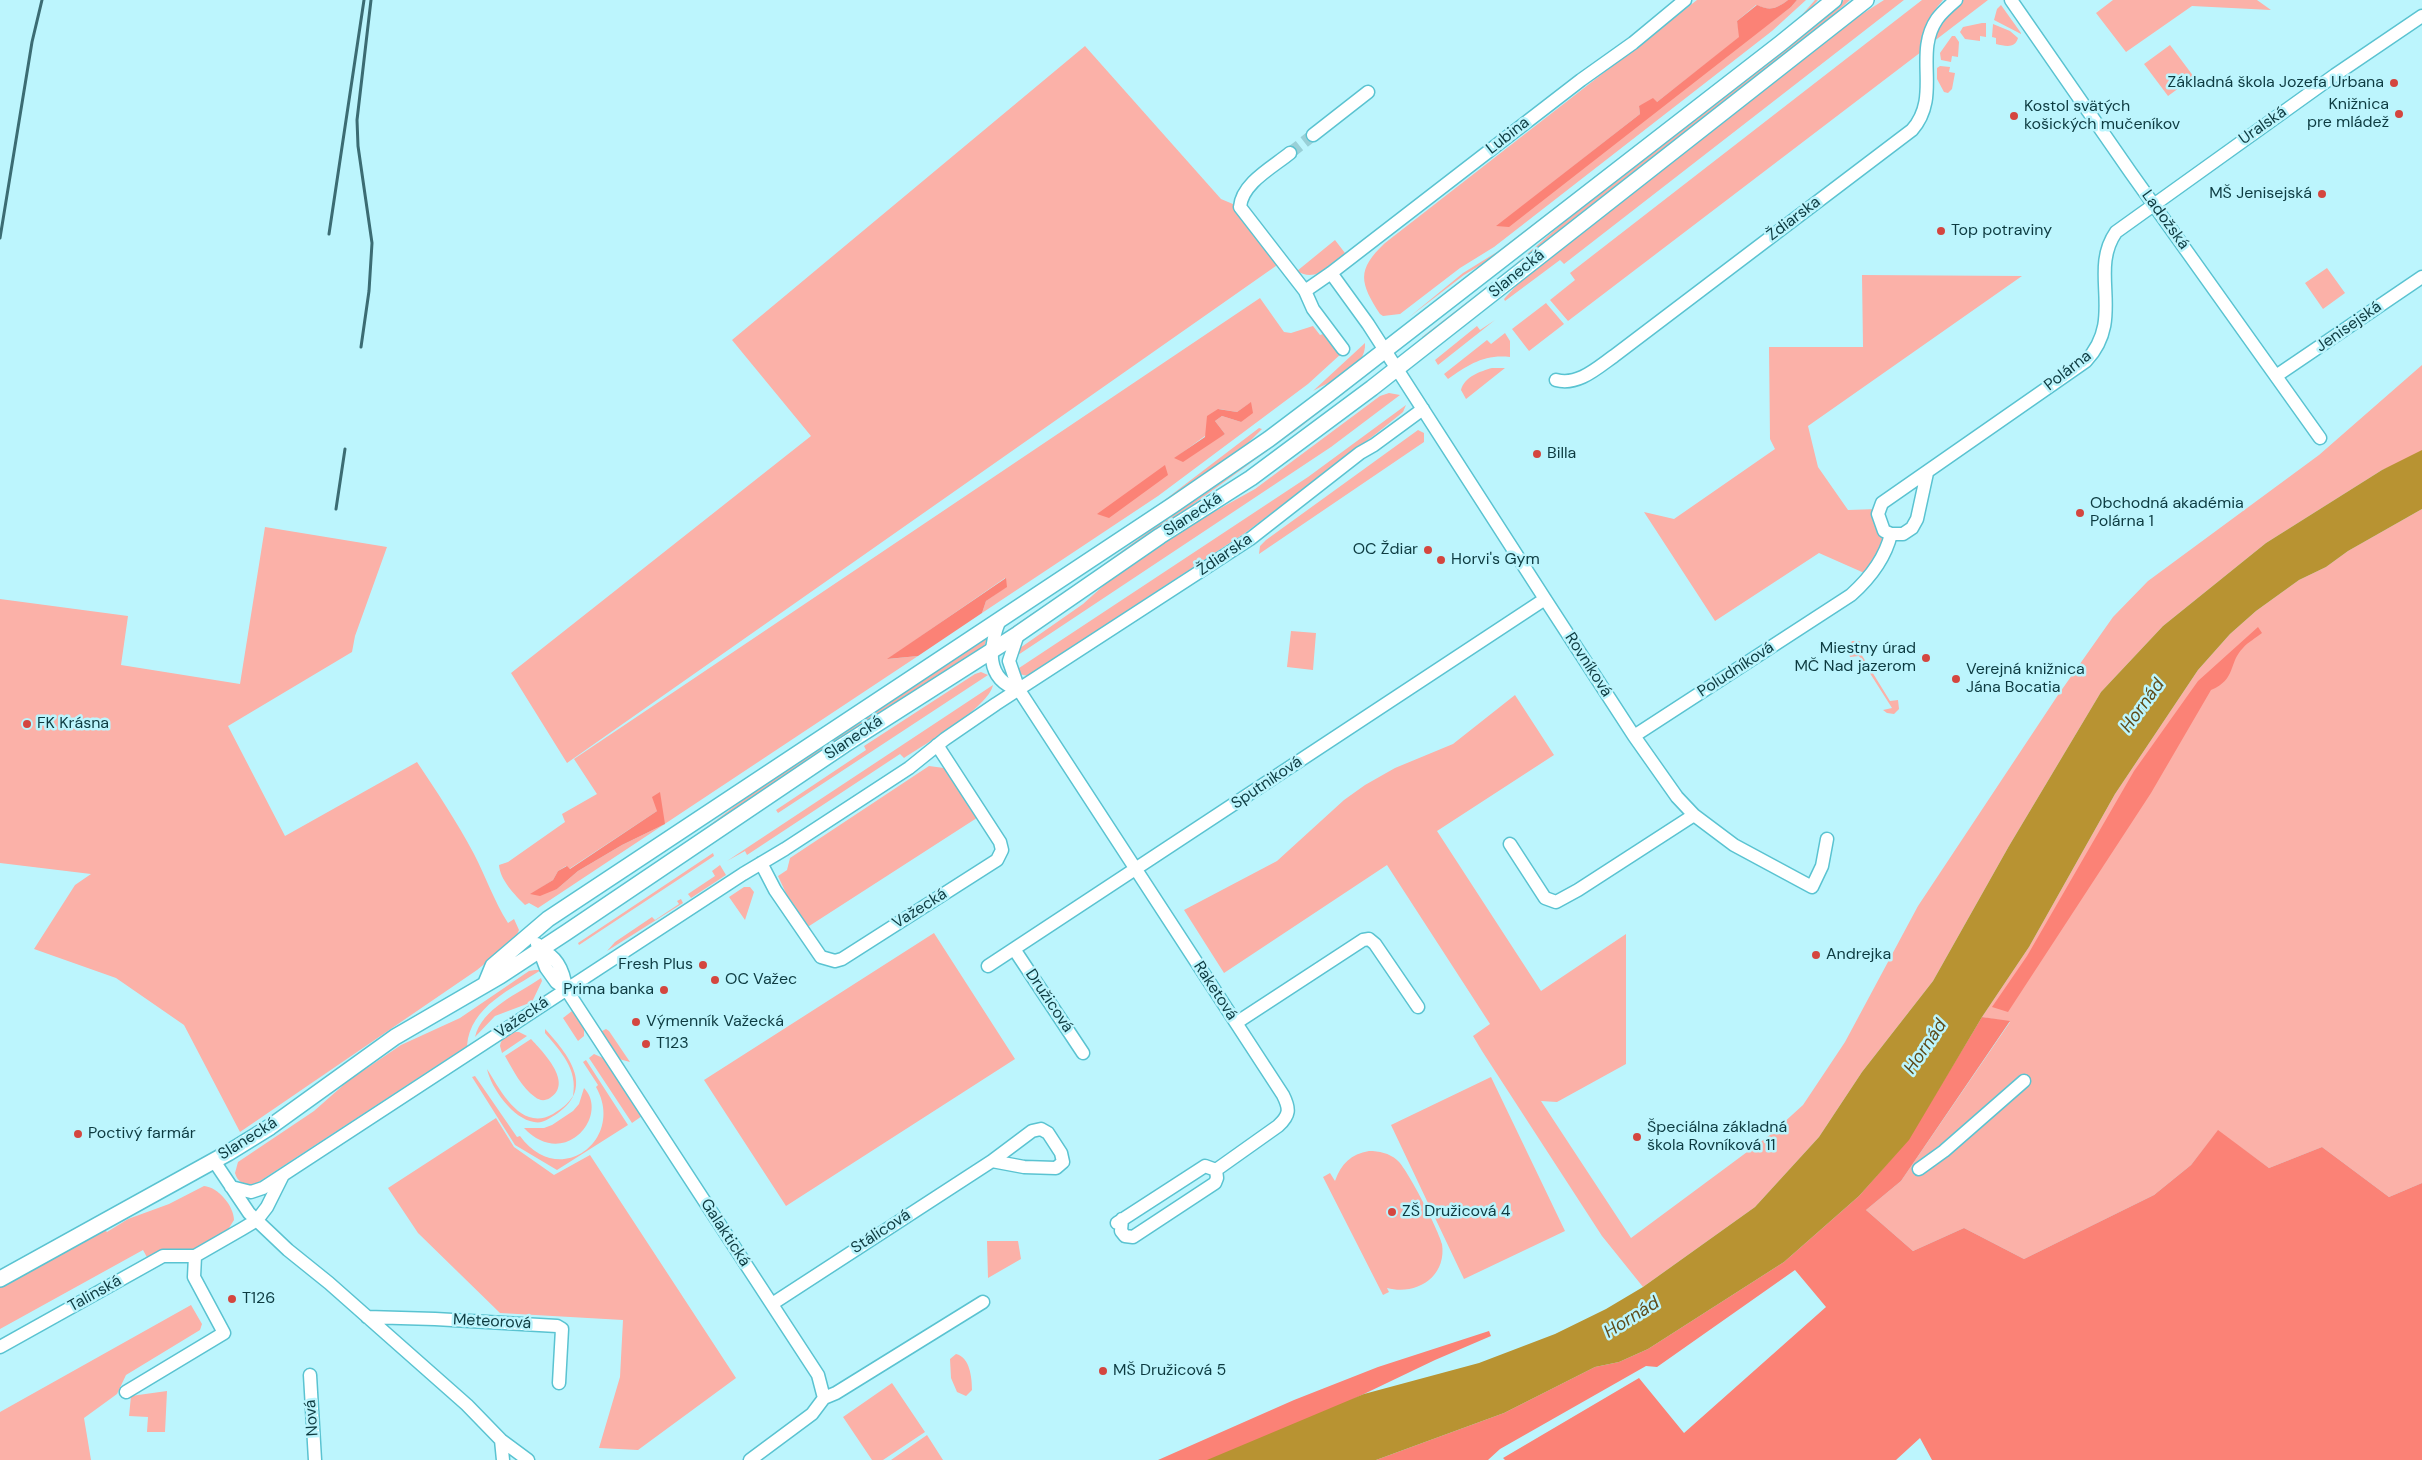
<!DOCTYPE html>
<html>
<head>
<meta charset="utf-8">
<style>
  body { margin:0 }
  canvas { display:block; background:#bcf5fd }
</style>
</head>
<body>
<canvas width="2422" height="1460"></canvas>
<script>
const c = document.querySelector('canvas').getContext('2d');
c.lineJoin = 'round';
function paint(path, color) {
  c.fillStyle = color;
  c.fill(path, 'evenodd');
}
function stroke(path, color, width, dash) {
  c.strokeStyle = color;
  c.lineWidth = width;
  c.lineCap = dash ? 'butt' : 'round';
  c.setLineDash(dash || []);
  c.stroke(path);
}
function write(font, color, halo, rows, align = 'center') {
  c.font = font + ' "DM Sans",sans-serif';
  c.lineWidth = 5;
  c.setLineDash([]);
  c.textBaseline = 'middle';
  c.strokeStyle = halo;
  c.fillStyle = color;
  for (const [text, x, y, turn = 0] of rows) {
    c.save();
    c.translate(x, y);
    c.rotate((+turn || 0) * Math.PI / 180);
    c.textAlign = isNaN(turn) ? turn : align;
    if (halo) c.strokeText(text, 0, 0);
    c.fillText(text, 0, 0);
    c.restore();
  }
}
paint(new Path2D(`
  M1697 0H1788C1776 9 1770 11 1756 5L1737 21 1740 37 1657 102 1639 106 1640 114 1497 226 1791 7 1797 0H1806L1772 31 1494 247 1460 268 1400 314 1383 316 1380 314C1360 283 1356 270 1385 243Z
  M1815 0H1818L1802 18 1499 254 1464 275 1408 318 1463 273 1497 252 1776 37 1801 16Z
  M1844 0H1850L1815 31 1579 215 1513 270 1424 339 1422 337 1511 268 1573 214Z
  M1884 0H1904L1564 264 1560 260 1505 301 1504 299 1525 276 1842 27Z
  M1922 0H1943C1929 16 1921 30 1921 52L1568 321 1550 300 1575 280 1570 273Z
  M1963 0H1988L1933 42C1938 24 1949 11 1963 0Z
  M2113 0H2257L2271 10 2192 6 2126 52 2096 13Z
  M2001 5 2021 33V34L1994 20 1997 9Z
  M1982 23H1986V37L1980 36V41L1965 39 1960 32 1963 27Z
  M1993 24 2010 31 2018 38C2015 49 2005 46 1996 44V38L1992 37Z
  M1952 36H1955L1959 42 1958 57 1952 56 1951 62 1941 60 1940 53Z
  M2170 45 2194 77 2168 96 2144 64Z
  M1085 46 1221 199 1240 207 1283 261 567 763 511 673 811 436 732 340Z
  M1940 66 1950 67 1949 72 1955 73 1952 89 1948 93 1944 92 1937 79V68Z
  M1335 240 1345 253C1331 265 1316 283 1297 271Z
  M2327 268 2345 293 2323 309 2305 283Z
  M1862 275 2022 276 1808 426 1818 467 1848 510 1878 509 1891 534 1871 576 1819 553 1715 621 1644 512 1674 519 1775 449 1770 439 1769 347H1863Z
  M1260 298 1284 332 1291 333 1313 326 1320 335 1326 333 1342 353 1308 384 1158 496 982 613 986 601 1006 587 1005 578 888 659 918 656 538 908 529 903 525 905C515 895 500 880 499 865L508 862 565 822 562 814 597 794 574 759ZM1250 403 1241 422 1222 416 1215 421 1225 434 1175 458 1205 436 1219 409 1237 412ZM657 811 665 824 622 845 578 871 557 889 531 894 553 880 558 871 566 866 569 869Z
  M1546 303 1564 324 1529 351 1512 329Z
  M1495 320 1438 365 1435 360 1477 326 1480 330Z
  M1505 333 1510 341V357C1484 354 1468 365 1448 379L1444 374 1487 340 1491 344Z
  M1365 343C1367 368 1332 380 1313 391Z
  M2422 365V454L2382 470 2266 543 2163 626 2101 692 2009 846 1933 981 1862 1072 1819 1137 1755 1207 1643 1287 1602 1236 1482 1051 1473 1036 1490 1024 1387 865 1224 973 1184 910 1277 861 1344 800 1365 785 1395 768 1453 744 1515 695 1554 755 1437 831 1541 991 1626 934V1064L1557 1102 1541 1101 1631 1238 1770 1135 1803 1105 1845 1042 1918 906 2058 695 2113 617 2148 581 2319 455Z
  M1492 368H1505L1466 399 1461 390C1464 377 1481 371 1492 368Z
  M1375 369 1295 431 1095 575 1010 631 1008 630 1093 572 1368 372Z
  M1389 393 1400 395 1331 447 1015 657 1020 648 1083 604 1113 577 1183 529 1255 489 1380 396Z
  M1406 405 1403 412 1377 433 1245 533 1028 676 1019 674 1016 670 1308 477Z
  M1259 428 1262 429 1238 453 555 908 554 906 1162 502Z
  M1418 430 1424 433V442L1259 554 1260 546 1266 540Z
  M2422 509V1183L2389 1197 2322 1147 2269 1168 2218 1131 2191 1165 2154 1195 2024 1259 1964 1228 1913 1251 1866 1210 1901 1181 2010 1022 1982 1017 2029 947 2115 794 2198 670 2230 634 2256 611 2299 580 2326 567 2348 551Z
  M265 527 387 547 355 636 352 652 228 726 285 836 417 762C437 792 457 822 474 854 486 877 494 901 508 923L514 919 519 930 515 939 477 970 240 1132 184 1025 116 978 34 949 75 885 91 874 0 863V599L128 616 121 665 240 684Z
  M1291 631 1316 633 1313 670 1287 667Z
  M987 637 984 647C842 735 705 831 566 925L565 923 687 842 755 791Z
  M1852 641H1859L1866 648 1858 649 1890 701 1898 700 1899 709 1894 714 1887 713 1883 710 1892 708 1859 656 1850 657 1847 649Z
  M981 672 988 675 778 813 776 810 866 750 864 746 975 674Z
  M993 685C989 707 924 745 904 758L900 754 747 855 745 851 727 861Z
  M929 766 944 768 983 814 803 930 778 876 787 870 790 858Z
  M713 853 714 856 579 945 578 943Z
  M720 865 726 875 691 898 688 894 715 876 712 871Z
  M744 887H750L754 892 745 920 729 897Z
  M681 899 683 903 607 951 615 942 652 917 655 920 679 904 677 901Z
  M934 933 1015 1059 786 1206 704 1080Z
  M535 970H541C512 989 470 1006 467 1046L257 1183C247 1186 238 1184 235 1173L238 1162 314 1111 348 1081 401 1045 460 1018 529 971Z
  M541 978 542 981 532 1002 495 1016 475 1037C482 1008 518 994 541 978Z
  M572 1011 584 1028V1036L578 1041 563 1018Z
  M545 1029C568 1054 595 1087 558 1113 550 1118 543 1124 534 1122 513 1119 491 1088 487 1069 501 1091 521 1132 553 1114 561 1109 568 1104 573 1096 578 1069 561 1052 545 1033Z
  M606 1029 609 1031 630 1062 619 1059 600 1032Z
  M519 1032 527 1036 502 1053 500 1046C501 1037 510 1031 519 1032Z
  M531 1039C543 1052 574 1083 550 1098 545 1101 540 1101 535 1097 522 1088 513 1070 505 1056Z
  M594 1054 603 1058 642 1116 632 1123 589 1058Z
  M586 1060 628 1125 557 1170 515 1145 472 1077 475 1076 517 1137 520 1136C559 1190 626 1140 596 1087L598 1085 583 1062Z
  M1491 1077 1565 1231 1464 1279 1391 1125Z
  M584 1088C610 1115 565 1171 524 1128H544L552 1125 573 1111 579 1104Z
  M496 1118 514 1147 554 1175 590 1155 736 1378 638 1450 599 1448 620 1377 623 1320 500 1313 418 1233 388 1188Z
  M1369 1151C1379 1151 1389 1153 1397 1160 1407 1168 1439 1231 1442 1244 1447 1277 1416 1296 1387 1288L1389 1292 1383 1295 1323 1177 1330 1173 1335 1181C1341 1164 1351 1154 1369 1151Z
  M204 1186C218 1187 234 1206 234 1220L229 1228 230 1230 199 1248 148 1259 143 1250 0 1329V1286L105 1230 107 1232 128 1219 169 1204Z
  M987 1241H1018L1021 1259 988 1278Z
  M191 1305 202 1324 200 1330 126 1375 117 1394 84 1418 91 1460H0V1412Z
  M956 1354C970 1357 972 1378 972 1390L966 1396 957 1392 951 1378 950 1359Z
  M892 1383 925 1432 883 1460H872L843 1417Z
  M167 1391 165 1432H147L148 1417 129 1416 131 1396Z
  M927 1435 943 1460H891Z`), '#fbb1a8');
paint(new Path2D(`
  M1788 0H1797L1791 7 1509 227 1496 226 1640 114 1639 106 1653 98 1657 102 1739 37 1737 21 1757 5C1770 11 1776 9 1788 0Z
  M1251 402 1253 413 1241 422 1222 416 1215 421 1225 434 1183 462 1174 458 1205 437 1207 416 1218 409 1237 412Z
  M1165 465 1168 475 1109 518 1097 514Z
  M1006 578 1007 587 986 601 982 613 918 656 887 659Z
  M2258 627 2262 633C2256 638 2248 642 2243 648 2228 663 2237 679 2211 690L2151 793 2008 1012 1992 1007 2027 956 2134 771 2198 681Z
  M660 792 665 824 622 845 578 871 557 889 540 896 530 894 553 880 558 871 567 866 570 869 657 811 652 797Z
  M1982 1017 2010 1021 1901 1181 1866 1210 1913 1251 1964 1228 2024 1259 2154 1195 2191 1165 2218 1130 2269 1168 2322 1147 2389 1197 2422 1183V1460H1932L1920 1438 1896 1460H1505L1503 1458 1639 1378 1684 1433 1826 1307 1795 1270 1657 1367 1646 1366 1500 1449 1488 1460H1376L1504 1413 1595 1367 1619 1362 1648 1349 1784 1262 1859 1196 1908 1140Z
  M1489 1331 1491 1336 1435 1360 1226 1460H1158L1294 1400 1378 1367Z`), '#fb8276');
paint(new Path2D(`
  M2422 450V509L2348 551 2326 567 2299 580 2256 611 2230 634 2198 670 2115 794 2029 947 1982 1017 1909 1140 1859 1196 1784 1262 1648 1349 1619 1362 1595 1367 1504 1413 1376 1460H1207L1364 1394 1479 1363 1555 1334 1606 1309 1643 1287 1755 1207 1819 1137 1862 1072 1933 981 2009 846 2101 692 2163 626 2266 543 2382 470Z`), '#b89332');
stroke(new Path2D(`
  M1290 153 1313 135`), '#99d0d7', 12, [12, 6]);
const minor = new Path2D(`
  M2011 0 2131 173 2320 438
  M1313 135 1368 92
  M1290 153C1273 167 1242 183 1240 207L1305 291 1313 309 1343 349
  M1331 273 1368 324 1545 599 1634 736 1677 797 1694 815 1734 845 1812 887 1822 866 1827 839
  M1305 291 1331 273 1581 80 1633 43 1685 0
  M2276 376 2422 277
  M1556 380C1578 386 1597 368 1614 356L1912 130C1942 96 1913 54 1937 19 1942 12 1949 6 1956 0
  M1927 473 1917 519 1912 528 1903 534H1891L1884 531 1878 514 1882 503 2086 361C2126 318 2088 272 2116 232L2335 75 2422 16
  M1000 619C989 647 984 679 1019 690
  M1018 634 1009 661 1019 690 1283 1095C1290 1109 1290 1115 1278 1126L1216 1170
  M1634 736 1851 595C1870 578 1885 559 1891 534
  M1510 844 1545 898 1556 902 1578 890 1694 815
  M761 863 775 890 821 957 835 961 842 959 997 860 1002 850 1000 842 937 745
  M537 944 546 968 556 982 566 989
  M1014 949 1083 1053
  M541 950C557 956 564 972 566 989L818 1375 824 1398 812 1414 750 1460
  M988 966 1545 599
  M1236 1023 1363 940 1369 939 1375 944 1418 1007
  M214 1161 249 1213 288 1250 329 1283 467 1405 501 1440 528 1460
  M1919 1169 1944 1151 2024 1081
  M231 1187 251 1192 263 1188 743 874 785 849 909 768 945 739 996 704 1250 539 1360 453 1374 445 1423 409
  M1122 1219 1121 1231 1125 1236 1133 1237 1215 1183 1217 1178 1216 1170
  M1117 1223 1205 1166 1216 1170
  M772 1304 992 1161 1024 1167 1056 1168 1063 1162 1061 1153 1048 1133 1041 1129 1032 1131 992 1161
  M367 1317 435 1319 557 1326 562 1329 559 1383
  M0 1347 163 1256H195L242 1229 257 1220 267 1207 283 1175
  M310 1375 315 1460
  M126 1392 224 1333 194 1277 195 1256
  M824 1398 836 1393 983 1302
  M501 1440 503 1460`);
const major = new Path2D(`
  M486 983 493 966 548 919 1173 505 1269 439 1326 396 1781 43 1834 0
  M0 1279 228 1153 270 1127 395 1037 500 976 567 932 844 745 1018 634 1160 536 1251 478 1372 388 1866 0`);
stroke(minor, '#5ac3d1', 15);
stroke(major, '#5ac3d1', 18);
stroke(minor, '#fff', 12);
stroke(major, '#fff', 15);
stroke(new Path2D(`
  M329 234 364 0
  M0 238 32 42 42 0
  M361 347 369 291 372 243 358 146 357 120 371 0
  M336 509 345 449`), '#3b6c73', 3);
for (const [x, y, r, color] of [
  [2394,83,5,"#d4463f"],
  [2399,114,5,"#d4463f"],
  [2014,116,5,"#d4463f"],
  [2322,194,5,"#d4463f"],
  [1941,231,5,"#d4463f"],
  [1537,454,5,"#d4463f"],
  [2080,513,5,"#d4463f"],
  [1428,550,5,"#d4463f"],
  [1441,560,5,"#d4463f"],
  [1926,658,5,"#d4463f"],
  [1956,679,5,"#d4463f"],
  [27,724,5,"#d4463f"],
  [1816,955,5,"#d4463f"],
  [703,965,5,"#d4463f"],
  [715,980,5,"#d4463f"],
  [664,990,5,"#d4463f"],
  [636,1022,5,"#d4463f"],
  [646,1044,5,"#d4463f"],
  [78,1134,5,"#d4463f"],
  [1637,1137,5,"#d4463f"],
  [1392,1212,5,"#d4463f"],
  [232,1299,5,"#d4463f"],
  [1103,1371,5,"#d4463f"]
]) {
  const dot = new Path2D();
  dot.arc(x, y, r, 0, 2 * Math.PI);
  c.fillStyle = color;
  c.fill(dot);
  stroke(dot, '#bcf5fd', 2);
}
write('16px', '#0d3b41', '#bcf5fd', [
  ["Základná škola Jozefa Urbana",2384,83,"right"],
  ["Knižnica",2389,105,"right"],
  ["pre mládež",2389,123,"right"],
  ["Kostol svätých",2024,107],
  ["košických mučeníkov",2024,125],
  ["MŠ Jenisejská",2312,194,"right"],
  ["Top potraviny",1951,231],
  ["Billa",1547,454],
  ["Obchodná akadémia",2090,504],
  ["Polárna 1",2090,522],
  ["OC Ždiar",1418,550,"right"],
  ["Horvi's Gym",1451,560],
  ["Miestny úrad",1916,649,"right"],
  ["MČ Nad jazerom",1916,667,"right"],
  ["Verejná knižnica",1966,670],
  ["Jána Bocatia",1966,688],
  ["FK Krásna",37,724],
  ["Andrejka",1826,955],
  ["Fresh Plus",693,965,"right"],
  ["OC Važec",725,980],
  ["Prima banka",654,990,"right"],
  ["Výmenník Važecká",646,1022],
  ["T123",656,1044],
  ["Špeciálna základná",1647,1128],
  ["škola Rovníková 11",1647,1146],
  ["Poctivý farmár",88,1134],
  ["ZŠ Družicová 4",1402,1212],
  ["T126",242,1299],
  ["MŠ Družicová 5",1113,1371]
], 'left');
write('16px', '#0d3b41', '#bcf5fd', [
  ["Uralská",2263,126,-35],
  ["Lubina",1508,136,-38],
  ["Ždiarska",1794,219,-37],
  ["Ladožská",2165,220,54],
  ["Slanecká",1517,274,-39],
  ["Jenisejská",2349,327,-35],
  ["Polárna",2068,371,-38],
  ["Slanecká",1193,515,-33],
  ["Ždiarska",1225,555,-34],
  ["Rovníková",1588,665,57],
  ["Poludníková",1736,670,-33],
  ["Slanecká",854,738,-34],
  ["Sputniková",1267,783,-34],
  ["Važecká",920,909,-32],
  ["Raketová",1215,991,57],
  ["Družicová",1049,1001,56],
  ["Važecká",522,1018,-34],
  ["Slanecká",248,1139,-32],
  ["Stálicová",881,1232,-33],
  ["Galaktická",725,1233,57],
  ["Talinská",95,1294,-29],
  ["Meteorová",492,1322,3],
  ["Nová",312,1418,-94]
]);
write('italic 18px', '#5f4b19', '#bcf5fd', [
  ["Hornád",2143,706,-54],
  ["Hornád",1926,1047,-56],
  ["Hornád",1632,1318,-32]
]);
</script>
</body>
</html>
